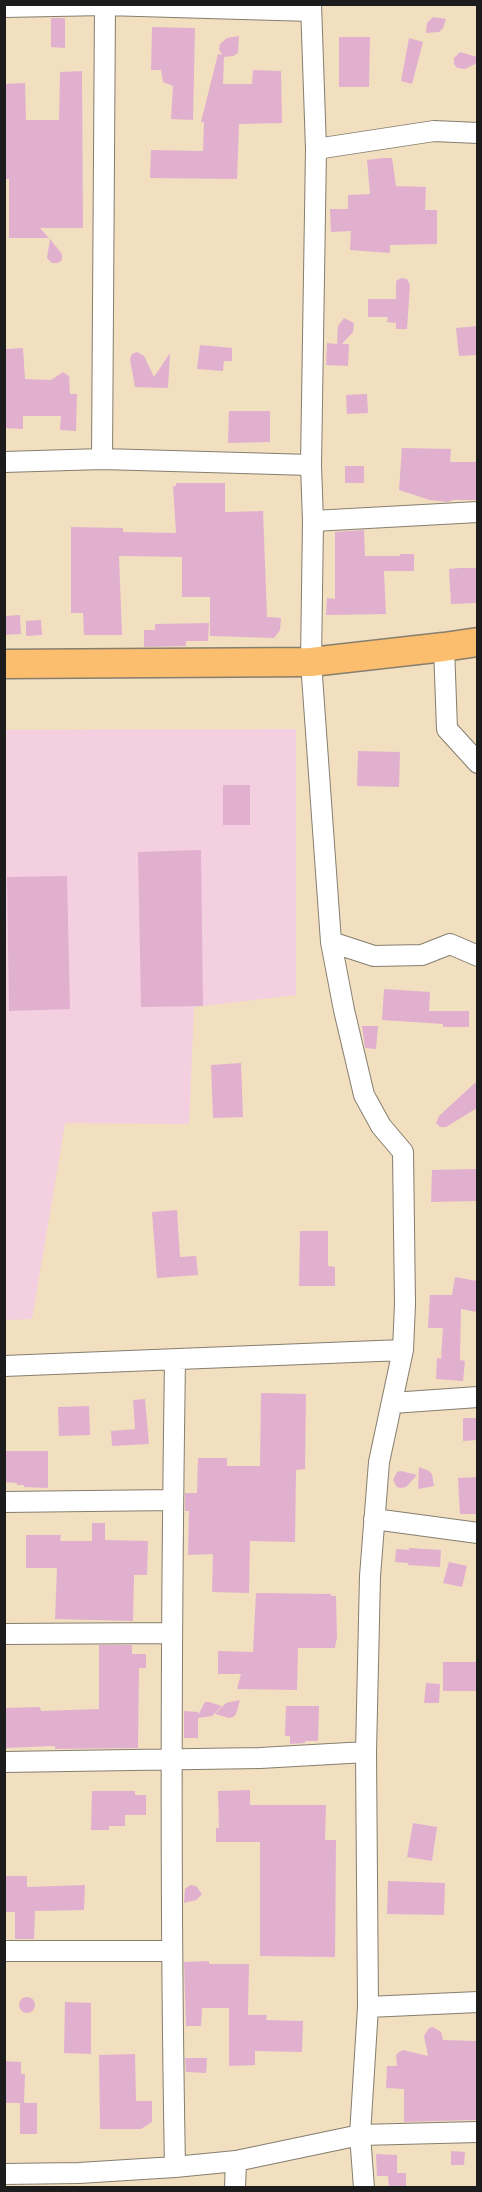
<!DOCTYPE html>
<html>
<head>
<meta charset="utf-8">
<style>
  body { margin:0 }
  #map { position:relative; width:482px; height:2192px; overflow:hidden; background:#f1dfc0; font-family:"Gochi Hand",sans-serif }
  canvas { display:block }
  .frame { position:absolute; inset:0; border:6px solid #1c1c1c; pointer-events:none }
</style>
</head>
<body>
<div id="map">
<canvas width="482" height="2192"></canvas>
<div class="frame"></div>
</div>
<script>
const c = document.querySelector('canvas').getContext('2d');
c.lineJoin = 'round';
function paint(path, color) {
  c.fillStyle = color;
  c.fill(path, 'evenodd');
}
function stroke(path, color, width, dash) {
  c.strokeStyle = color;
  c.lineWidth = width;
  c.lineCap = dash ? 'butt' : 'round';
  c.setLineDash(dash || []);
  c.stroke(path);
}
paint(new Path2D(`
  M296 729V995L194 1007 189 1124 65 1123 32 1319 5 1320 4 730Z`), '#f3cfe0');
paint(new Path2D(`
  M433 17 446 19 443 28 439 32 426 33 427 23Z
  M51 18H65V48L51 47Z
  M152 27 195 28 193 120 171 119 173 86 163 82 161 70H151Z
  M239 36 238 53 233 56 224 57 223 84H252L253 70 281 71 282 123 239 124 237 179 150 178 151 150 203 151 204 122H201L218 54 222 55 219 49 220 44 227 38Z
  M339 37H370L369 87H339Z
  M409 38 423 42 412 84 401 81Z
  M460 52 477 57V63L465 69 457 68 454 64V58Z
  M82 71 83 228H40L49 238H9V179H4V84L25 83 26 120H59L60 72Z
  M383 158H392L396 186 426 187 425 210H437V244L390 245V253L350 250 351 231 331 232 330 209H348V195L370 194 367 160Z
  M50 239 62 254V260L58 263H52L47 258Z
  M401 278 407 279 410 285 407 329H396V323L387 322 388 317H368V299H396V281Z
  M344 318 354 323 353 332 342 344H349L348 366 326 365 327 343 337 344 338 326Z
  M477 326V355L459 356 456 328Z
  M200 345 232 348V361H224L223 371 197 369Z
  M23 348 25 379 51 380 63 372 69 376 70 394H77L76 431 60 430 61 416H23V429L4 428 6 349Z
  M137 352 144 356 154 377 170 353 168 388 135 387 130 359 132 354Z
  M367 394 368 413 347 414 346 395Z
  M229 411H270V442L228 443Z
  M402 448 451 449 450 462H477V500H452V501L447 502 430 500 399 490Z
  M345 466H364V483H345Z
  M176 483H225V512L263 511 267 617 281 618 280 630 274 638 210 636V597H182V557L123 556H119L122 635H84L83 613H71V527L123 528V532L176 533 173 486H176Z
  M364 530 365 556H400V554H414V571H384L386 614 326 615 327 598 335 599V532Z
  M460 568H477L476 603 451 604 449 569Z
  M20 615 21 634 4 635V616Z
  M41 620 42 635 26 636V621Z
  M209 623 208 641H186V646L144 647V630H155V624Z
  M358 751 400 752 399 787 357 786Z
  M223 785H250V825H223Z
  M201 850 203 1006 141 1007 138 852Z
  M67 876 70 1009 9 1011 7 877Z
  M384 989 430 992 429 1011H469V1027H443V1024L382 1020Z
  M362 1026H378L376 1049 365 1048Z
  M241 1063 243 1117 213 1118 211 1065Z
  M477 1081V1108L446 1127H440L436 1123 439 1116Z
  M477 1169V1201L431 1202 432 1170Z
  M177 1210 180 1257 196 1256 198 1275 157 1278 152 1212Z
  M300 1231H328V1266L335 1267V1286H299Z
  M455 1277 477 1281V1312L461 1309 460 1360 465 1361 463 1381 436 1379 437 1358 441 1359 443 1328H428L430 1295H452Z
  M261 1393 306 1394 305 1469 296 1470 295 1542 250 1541 249 1593 212 1592 213 1554 188 1555 189 1511H185V1493H197L198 1458H227V1466H260Z
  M145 1399 149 1444 112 1446 111 1431 135 1429 133 1400Z
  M89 1406 90 1435 59 1436 58 1407Z
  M463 1418H477V1440L463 1441Z
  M4 1451H48V1488L24 1487V1485H17V1483L4 1482Z
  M419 1467 429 1471 432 1474 434 1486 418 1489Z
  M401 1471 417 1475 406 1487 401 1488 397 1487 393 1480 397 1472Z
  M477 1477V1514H460L458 1478Z
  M92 1523H105V1540L148 1541 147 1575H134L133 1621 55 1619 57 1568H26V1535H61L60 1541H92Z
  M409 1548 441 1550 440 1567 408 1565V1563L395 1562 396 1549 409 1550Z
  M449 1562 467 1566 462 1587 443 1583Z
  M256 1593 331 1594V1596H336L337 1637 335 1648H298L297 1690 237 1689 241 1674H218V1651L253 1652Z
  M99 1645H132V1654H146V1668H139L138 1748 55 1749V1746L4 1748V1708L40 1707 41 1711 99 1709Z
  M443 1662H477V1691H443Z
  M426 1683 440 1684 439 1703H424Z
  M240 1700 236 1714 233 1717 229 1718 215 1714 226 1703Z
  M205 1702H209L222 1706 212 1716 198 1718V1738H184V1711L198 1712V1715Z
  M286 1706H319L318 1741H305V1743L290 1744V1736H285Z
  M250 1790V1805H326L325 1840H336L335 1957 260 1956V1842H216V1828H219L218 1791Z
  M92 1791H135V1795H146V1815H125V1826H109V1830H91Z
  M413 1823 437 1827 432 1861 407 1857Z
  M4 1876H27V1887L85 1885 84 1910 35 1911 34 1939H15V1912H4Z
  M388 1881 445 1883 444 1915 387 1914Z
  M190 1885 196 1886 202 1894 196 1900 184 1903 185 1889Z
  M209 1961V1964H249L248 2015H267L266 2020 303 2021 302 2052 255 2051V2065L229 2066V2008H202L201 2026H186L184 1962Z
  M19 2005a8 8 0 1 1 16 0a8 8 0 1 1-16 0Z
  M65 2002 91 2003V2054L64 2053Z
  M433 2027 441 2032 443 2040 477 2041V2120L404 2122V2089L386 2088 387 2066H397L396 2055 399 2052 403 2050 428 2056 424 2036 429 2028Z
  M135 2054 136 2101H152V2122L141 2129H100L99 2055Z
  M185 2058H207L206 2073 186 2072Z
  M4 2061 21 2062V2074H25L24 2103H22H37V2134H20V2103H4Z
  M451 2151 465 2152 464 2165H451Z
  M376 2154 397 2155V2173H406V2187H389L388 2176H377Z`), '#e1b0cf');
const minor = new Path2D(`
  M4 7 105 5 311 11
  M316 149 434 131 478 133
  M102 459 105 4
  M4 462 102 459 311 465
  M313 521 478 512
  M444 647 447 729 478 763
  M331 942 374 956 422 955 450 944 478 956
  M175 1360C171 1629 170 1898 175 2167
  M4 1366 403 1350 405 1304 403 1152 381 1126 364 1095 344 1010 331 942 311 662 313 521 311 465 316 149 311 4
  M392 1403 478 1397
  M4 1502 173 1500
  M374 1519 478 1533
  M4 1634 171 1633
  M4 1762 260 1758 366 1752
  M4 1951H171
  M368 2007 478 2002
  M4 2174 79 2173 175 2167 236 2161 360 2135 478 2132
  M235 2188 236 2161
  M364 2188 360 2135 368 2007 366 1752 370 1576 379 1462 403 1350`);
const highway = new Path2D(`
  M4 664 311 662 444 647 478 642`);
stroke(minor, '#867e6e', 22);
stroke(highway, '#867e6e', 31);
stroke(minor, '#fff', 20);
stroke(highway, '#fbbe6e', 28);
</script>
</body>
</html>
